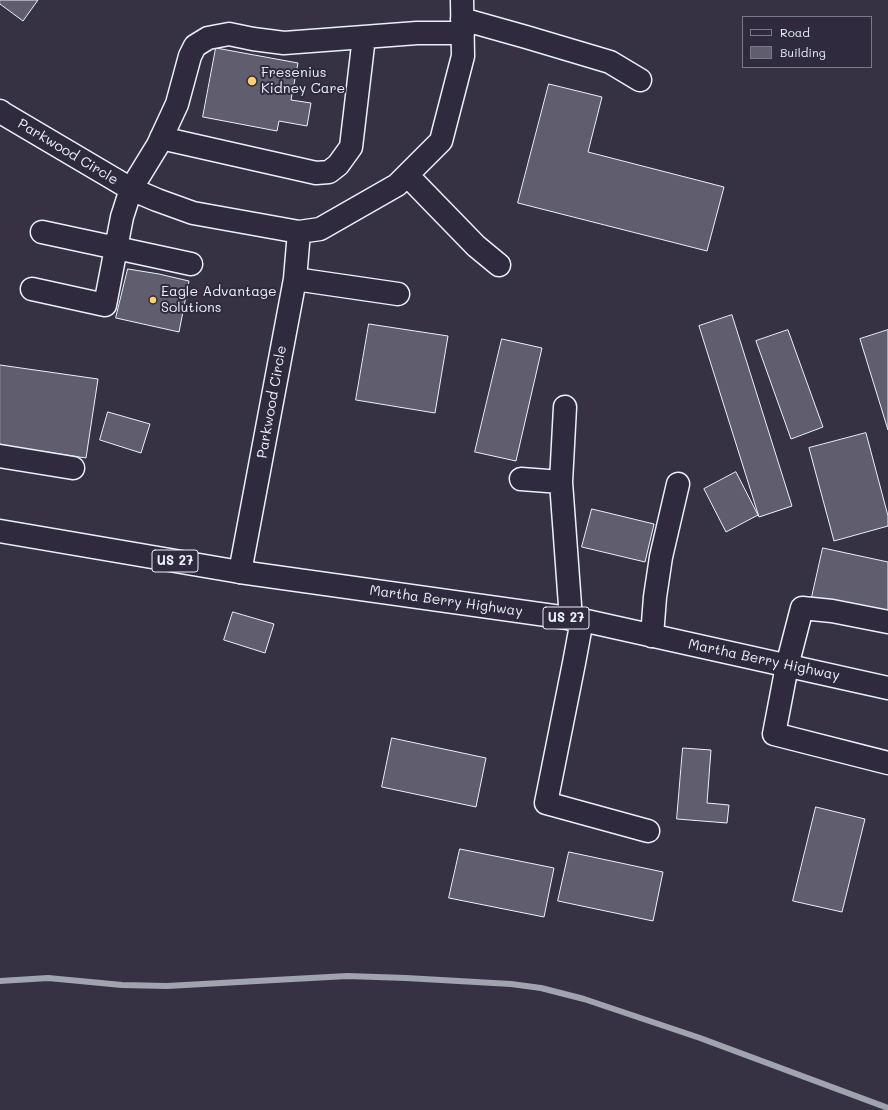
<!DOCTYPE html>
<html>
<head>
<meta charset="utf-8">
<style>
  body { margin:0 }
  #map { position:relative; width:888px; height:1110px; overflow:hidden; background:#363244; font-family:Mali,sans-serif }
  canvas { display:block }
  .legend { position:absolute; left:742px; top:16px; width:130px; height:52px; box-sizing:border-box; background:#2f2a3d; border:1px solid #797a88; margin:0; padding:5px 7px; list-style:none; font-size:12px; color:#e8f1f8 }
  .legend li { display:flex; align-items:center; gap:8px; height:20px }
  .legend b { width:20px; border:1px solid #797a88 }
</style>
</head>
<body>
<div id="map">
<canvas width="888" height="1110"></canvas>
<ul class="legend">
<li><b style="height:5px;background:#2f2a3d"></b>Road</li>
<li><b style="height:11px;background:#605e6e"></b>Building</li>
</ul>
</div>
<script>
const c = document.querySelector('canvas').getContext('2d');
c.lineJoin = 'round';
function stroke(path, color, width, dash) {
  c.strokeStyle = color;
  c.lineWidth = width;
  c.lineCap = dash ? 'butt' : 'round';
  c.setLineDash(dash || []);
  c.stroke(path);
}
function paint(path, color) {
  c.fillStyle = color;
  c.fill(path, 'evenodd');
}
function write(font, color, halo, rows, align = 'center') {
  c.font = font + ' Mali,sans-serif';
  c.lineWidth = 4;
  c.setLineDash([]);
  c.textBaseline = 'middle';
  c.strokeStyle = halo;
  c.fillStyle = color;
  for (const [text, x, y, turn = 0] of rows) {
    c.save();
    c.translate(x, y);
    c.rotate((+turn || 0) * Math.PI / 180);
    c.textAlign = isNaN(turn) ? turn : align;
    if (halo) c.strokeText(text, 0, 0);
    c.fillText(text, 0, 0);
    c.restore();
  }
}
stroke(new Path2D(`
  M0 981 48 978 122 985 167 986 347 976 406 978 511 984 541 988 584 999 700 1038 888 1108`), '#a0a4af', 6);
const building = new Path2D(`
  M0 0H38L23 21 0 4Z
  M216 48 298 63 291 100 311 103 307 126 279 121 277 131 203 117Z
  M549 84 602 97 588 152 724 187 707 251 518 203Z
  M128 269 159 274 189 281 179 332 116 318Z
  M732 315 792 506 759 517 699 326Z
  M369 324 448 336 435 413 356 400Z
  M788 330 823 427 791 439 756 341Z
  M888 330V430L860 339Z
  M502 339 542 348 516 461 475 452Z
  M0 365 98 379 86 458 0 445Z
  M108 412 150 424 141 453 100 440Z
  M866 433 888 516V526L834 541 809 448Z
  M736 472 758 515 726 532 704 489Z
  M592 509 654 524 645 562 582 547Z
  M823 548 888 562V613L812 597Z
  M233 612 274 624 265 653 224 640Z
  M392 738 486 758 476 807 382 787Z
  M683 748 711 750 707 803 729 805 727 823 677 819Z
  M816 807 865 819 842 912 793 901Z
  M460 849 554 868 544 917 449 898Z
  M569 852 663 872 653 921 558 901Z`);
paint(building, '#605e6e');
stroke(building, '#e8f1f8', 1);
const minor = new Path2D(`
  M462 19 526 37 610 62 640 80
  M0 111 4 114 131 189 157 200 193 213 299 232 320 229 397 185 441 141 463 56 462 0
  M161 138 316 173 329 172 338 165 351 147 364 37
  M407 175 476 246 499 265
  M42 232 191 264
  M295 279 398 294
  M32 289 105 305 122 217 131 189 158 145 177 104 190 56 195 46 208 38 229 34 253 39 284 43 417 33H463
  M565 407 561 482 571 619
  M0 456 73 468
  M521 479 561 482
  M240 572 295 279 299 232
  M582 620 574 663 546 803 648 831
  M888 622 832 611 802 608 787 666 774 734 888 763
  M652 636 655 597 661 557 678 484`);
const major = new Path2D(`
  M0 531 240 572 582 620 888 688`);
stroke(minor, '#e8f1f8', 25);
stroke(major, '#e8f1f8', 25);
stroke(minor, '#2f2a3d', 22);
stroke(major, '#2f2a3d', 22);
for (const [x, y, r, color] of [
  [252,81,5,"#ffd166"],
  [153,300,4,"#ffd166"]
]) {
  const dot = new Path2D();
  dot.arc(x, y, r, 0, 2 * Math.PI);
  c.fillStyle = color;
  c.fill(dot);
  stroke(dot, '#2f2a3d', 1.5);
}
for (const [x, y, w] of [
  [175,561,46],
  [566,618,46]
]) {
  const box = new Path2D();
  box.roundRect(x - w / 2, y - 11, w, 22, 3);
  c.fillStyle = '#2f2a3d';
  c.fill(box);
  stroke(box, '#e8f1f8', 1);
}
write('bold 13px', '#e8f1f8', null, [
  ["US 27",175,561],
  ["US 27",566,618]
]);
write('14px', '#e8f1f8', '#2f2a3d', [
  ["Fresenius",261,73],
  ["Kidney Care",261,89],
  ["Eagle Advantage",161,292],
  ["Solutions",161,308]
], 'left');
write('14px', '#e8f1f8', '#2f2a3d', [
  ["Parkwood Circle",68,152,31],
  ["Parkwood Circle",272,402,-80],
  ["Martha Berry Highway",446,601,8],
  ["Martha Berry Highway",764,660,12]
]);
</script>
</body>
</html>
